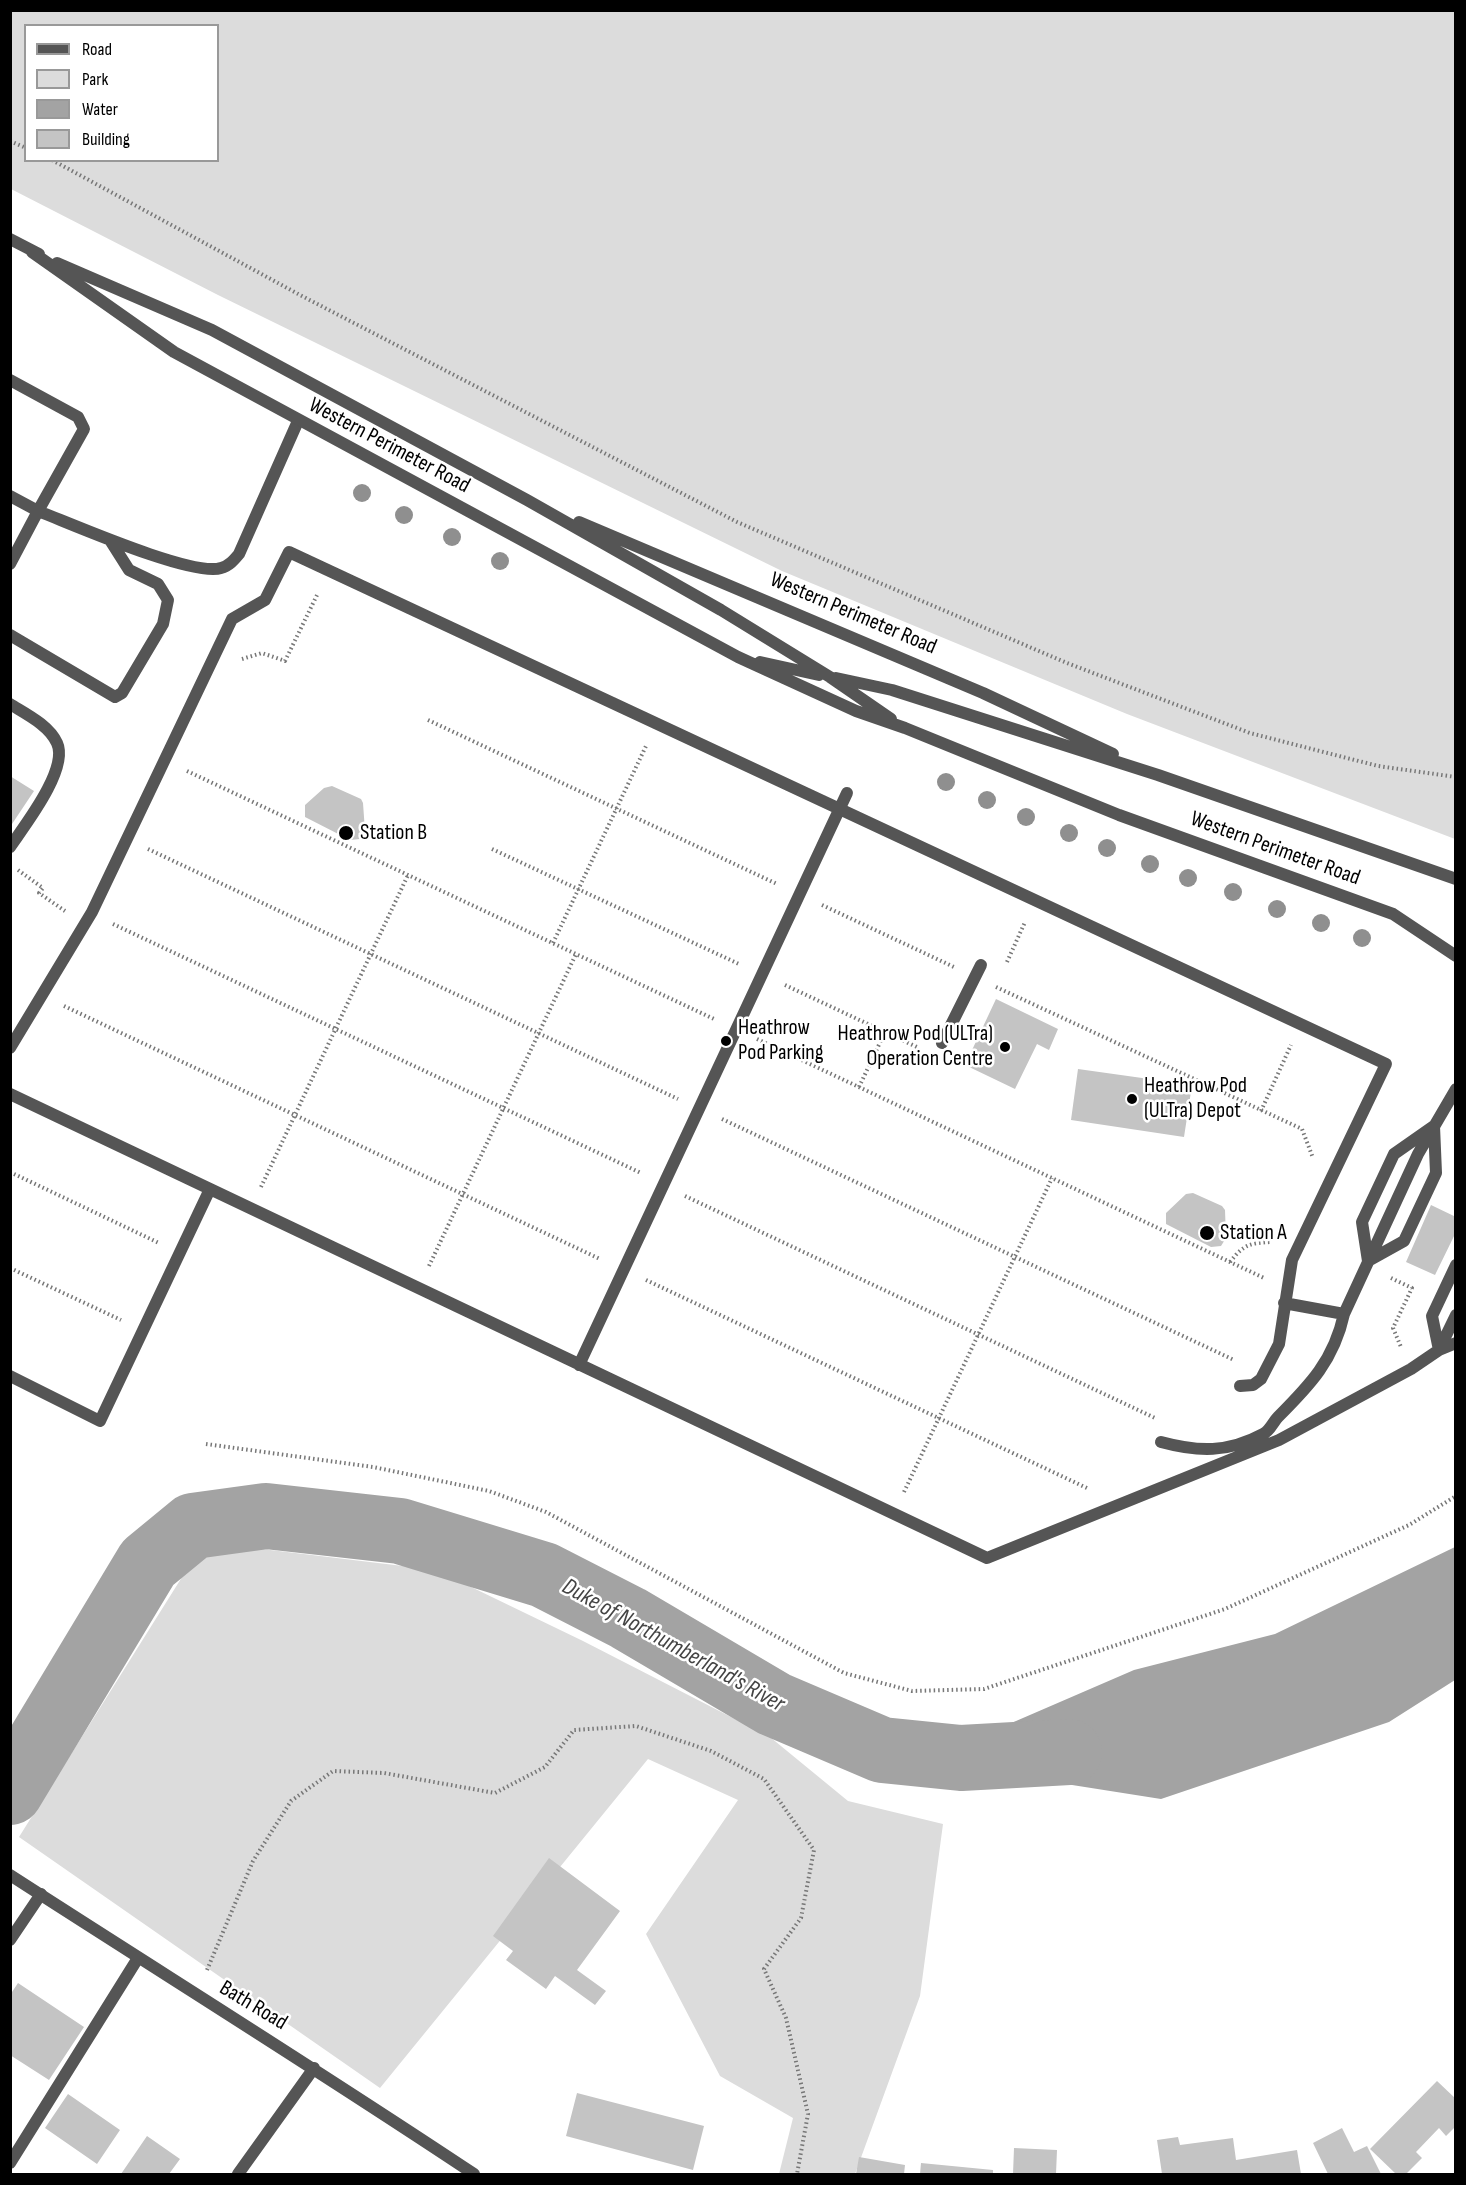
<!DOCTYPE html>
<html>
<head>
<meta charset="utf-8">
<style>
  body { margin:0 }
  #map { position:relative; width:1466px; height:2185px; overflow:hidden; background:#fff; font-family:"Sofia Sans Condensed",sans-serif }
  canvas { display:block }
  .frame { position:absolute; inset:0; border:12px solid #000; pointer-events:none }
  .legend { position:absolute; left:24px; top:24px; width:195px; height:138px; box-sizing:border-box; background:#fff; border:2px solid #999; margin:0; padding:8px 10px; list-style:none; font-size:18px; color:#000 }
  .legend li { display:flex; align-items:center; gap:12px; height:30px }
  .legend b { width:30px; border:2px solid #999 }
</style>
</head>
<body>
<div id="map">
<canvas width="1466" height="2185"></canvas>
<div class="frame"></div>
<ul class="legend">
<li><b style="height:8px;background:#555"></b>Road</li>
<li><b style="height:16px;background:#dcdcdc"></b>Park</li>
<li><b style="height:16px;background:#a3a3a3"></b>Water</li>
<li><b style="height:16px;background:#c4c4c4"></b>Building</li>
</ul>
</div>
<script>
const c = document.querySelector('canvas').getContext('2d');
c.lineJoin = 'round';
function paint(path, color) {
  c.fillStyle = color;
  c.fill(path, 'evenodd');
}
function stroke(path, color, width, dash) {
  c.strokeStyle = color;
  c.lineWidth = width;
  c.lineCap = dash ? 'butt' : 'round';
  c.setLineDash(dash || []);
  c.stroke(path);
}
function write(font, color, halo, rows, align = 'center') {
  c.font = font + ' "Sofia Sans Condensed",sans-serif';
  c.lineWidth = 5;
  c.setLineDash([]);
  c.textBaseline = 'middle';
  c.strokeStyle = halo;
  c.fillStyle = color;
  for (const [text, x, y, turn = 0] of rows) {
    c.save();
    c.translate(x, y);
    c.rotate((+turn || 0) * Math.PI / 180);
    c.textAlign = isNaN(turn) ? turn : align;
    if (halo) c.strokeText(text, 0, 0);
    c.fillText(text, 0, 0);
    c.restore();
  }
}
paint(new Path2D(`
  M10 11H1455V839L1127 714 782 571 218 295 11 189ZM26 26H218V160H26Z
  M204 1542 436 1570 583 1641 770 1737 848 1801 943 1824 920 1996 855 2174H779L793 2118 720 2076 646 1934 738 1800 648 1759 380 2088 19 1837Z`), '#dcdcdc');
paint(new Path2D(`
  M1455 1547V1680L1389 1722 1161 1799 977 1770 979 1737 1134 1670 1275 1634Z`), '#a3a3a3');
stroke(new Path2D(`
  M10 1792 148 1563 193 1526 266 1516 400 1531 544 1575 628 1618 774 1704 882 1750 961 1758 1069 1752`), '#a3a3a3', 66);
paint(new Path2D(`
  M10 776 34 791 10 827Z
  M332 786 361 799 363 803 365 831 360 839 350 840 305 817V805L324 788Z
  M996 999 1058 1029 1049 1050 1037 1044 1015 1089 965 1065Z
  M1078 1069 1192 1085 1184 1137 1071 1120Z
  M1193 1193 1222 1206 1225 1210 1226 1238 1221 1246 1211 1247 1166 1224V1213L1186 1194Z
  M1431 1205 1456 1217V1232L1435 1275 1406 1262Z
  M549 1858 620 1911 577 1970 606 1991 595 2005 555 1976 546 1989 506 1960 513 1951 493 1936Z
  M18 1983 84 2027 49 2080 10 2055V1995Z
  M1437 2081 1456 2099V2126L1446 2136 1439 2128 1416 2152 1422 2158 1406 2174H1396L1370 2149Z
  M577 2093 704 2126 693 2170 566 2136Z
  M68 2094 120 2130 97 2164 45 2128Z
  M1342 2128 1354 2152 1367 2146 1381 2174H1328L1313 2143Z
  M147 2136 180 2159 169 2174H121Z
  M1178 2137 1180 2145 1233 2138 1236 2160 1297 2150 1301 2174H1162L1157 2140Z
  M1014 2148 1057 2150 1056 2174H1013Z
  M859 2157 905 2165 904 2174H856Z
  M921 2163 993 2170V2174H920Z`), '#c4c4c4');
stroke(new Path2D(`
  M10 141 26 148
  M52 160 300 295 737 522 1067 663 1250 733 1378 766 1456 777
  M242 659 262 653 285 661 318 593
  M428 720 777 884
  M187 771 714 1019
  M148 849 678 1099
  M492 849 739 964
  M18 870 43 888 39 893 65 911
  M822 905 954 967
  M113 924 641 1173
  M553 943 646 746
  M1007 962 1025 922
  M785 985 919 1048
  M996 987 1302 1129 1313 1158
  M64 1006 600 1259
  M757 1039 1264 1278
  M859 1087 885 1032
  M1261 1111 1291 1045
  M722 1119 1234 1360
  M10 1172 159 1243
  M261 1187 408 875
  M685 1196 1155 1418
  M1230 1262C1244 1244 1250 1243 1272 1242
  M429 1266 576 954
  M10 1268 121 1320
  M1391 1278 1412 1288 1393 1328 1401 1347
  M646 1280 1089 1489
  M206 1444 373 1467 489 1491 546 1512 844 1673 912 1691 984 1689 1225 1609 1409 1525 1456 1496
  M904 1492 1052 1178
  M207 1970 253 1861 291 1801 333 1771 384 1773 495 1793 545 1767 574 1730 636 1726 711 1751 764 1779 814 1850 801 1918 764 1969 786 2018 808 2114 797 2174`), '#777', 4, [1.5, 3]);
stroke(new Path2D(`
  M10 380 78 417 84 429 38 511 10 496
  M10 564 38 511C72 524 192 577 221 568 229 566 234 560 239 554L298 421
  M10 635 115 697 122 693 163 624 168 600 158 584 129 570 110 540
  M10 704C26 714 49 725 57 743 69 769 25 825 10 847
  M942 1043 981 965
  M10 1048 92 912 232 619 265 600 289 552 1386 1064 1292 1260 1279 1344 1261 1379 1253 1385 1240 1386
  M10 1094 987 1558 1279 1440 1411 1369 1439 1350 1456 1315
  M1434 1126 1436 1173 1404 1241 1368 1261 1362 1222 1394 1154Z
  M1456 1265 1432 1316 1439 1350 1456 1343
  M1284 1303 1344 1314
  M579 1365 847 793
  M10 1376 100 1421 210 1189
  M1161 1442C1198 1452 1228 1453 1263 1434 1270 1431 1273 1422 1278 1417 1310 1385 1334 1360 1344 1314L1418 1154 1456 1089
  M10 1940 41 1894
  M10 2163 138 1958`), '#555', 12);
stroke(new Path2D(`
  M10 1875C165 1975 321 2072 474 2174
  M238 2174 314 2068`), '#555', 12);
stroke(new Path2D(`
  M10 239 39 254
  M32 252 174 352 738 657 856 711 905 728 1119 815 1393 914 1456 956
  M57 263 212 330 527 500 721 610 830 677 891 719
  M579 522 983 693 1113 754
  M760 662 819 675
  M836 678 892 690 1158 775 1456 879`), '#555', 12);
c.fillStyle = '#8f8f8f';
for (const [x, y] of [
  [362,493],
  [404,515],
  [452,537],
  [500,561],
  [946,782],
  [987,800],
  [1026,817],
  [1069,833],
  [1107,848],
  [1150,864],
  [1188,878],
  [1233,892],
  [1277,909],
  [1321,923],
  [1362,938]
]) {
  c.beginPath();
  c.arc(x, y, 9, 0, 2 * Math.PI);
  c.fill();
}
for (const [x, y, r, color] of [
  [346,833,8,"#000"],
  [726,1041,6,"#000"],
  [1005,1047,6,"#000"],
  [1132,1099,6,"#000"],
  [1207,1233,8,"#000"]
]) {
  const dot = new Path2D();
  dot.arc(x, y, r, 0, 2 * Math.PI);
  c.fillStyle = color;
  c.fill(dot);
  stroke(dot, '#fff', 2);
}
write('22px', '#000', '#fff', [
  ["Western Perimeter Road",389,446,28],
  ["Western Perimeter Road",853,614,23],
  ["Western Perimeter Road",1275,849,20],
  ["Bath Road",253,2006,31]
]);
write('22px', '#000', '#fff', [
  ["Station B",360,833],
  ["Heathrow",738,1028],
  ["Pod Parking",738,1053],
  ["Heathrow Pod (ULTra)",993,1034,"right"],
  ["Operation Centre",993,1059,"right"],
  ["Heathrow Pod",1144,1086],
  ["(ULTra) Depot",1144,1111],
  ["Station A",1220,1233]
], 'left');
write('italic 24px', '#444', '#fff', [
  ["Duke of Northumberland's River",673,1646,29]
]);
</script>
</body>
</html>
